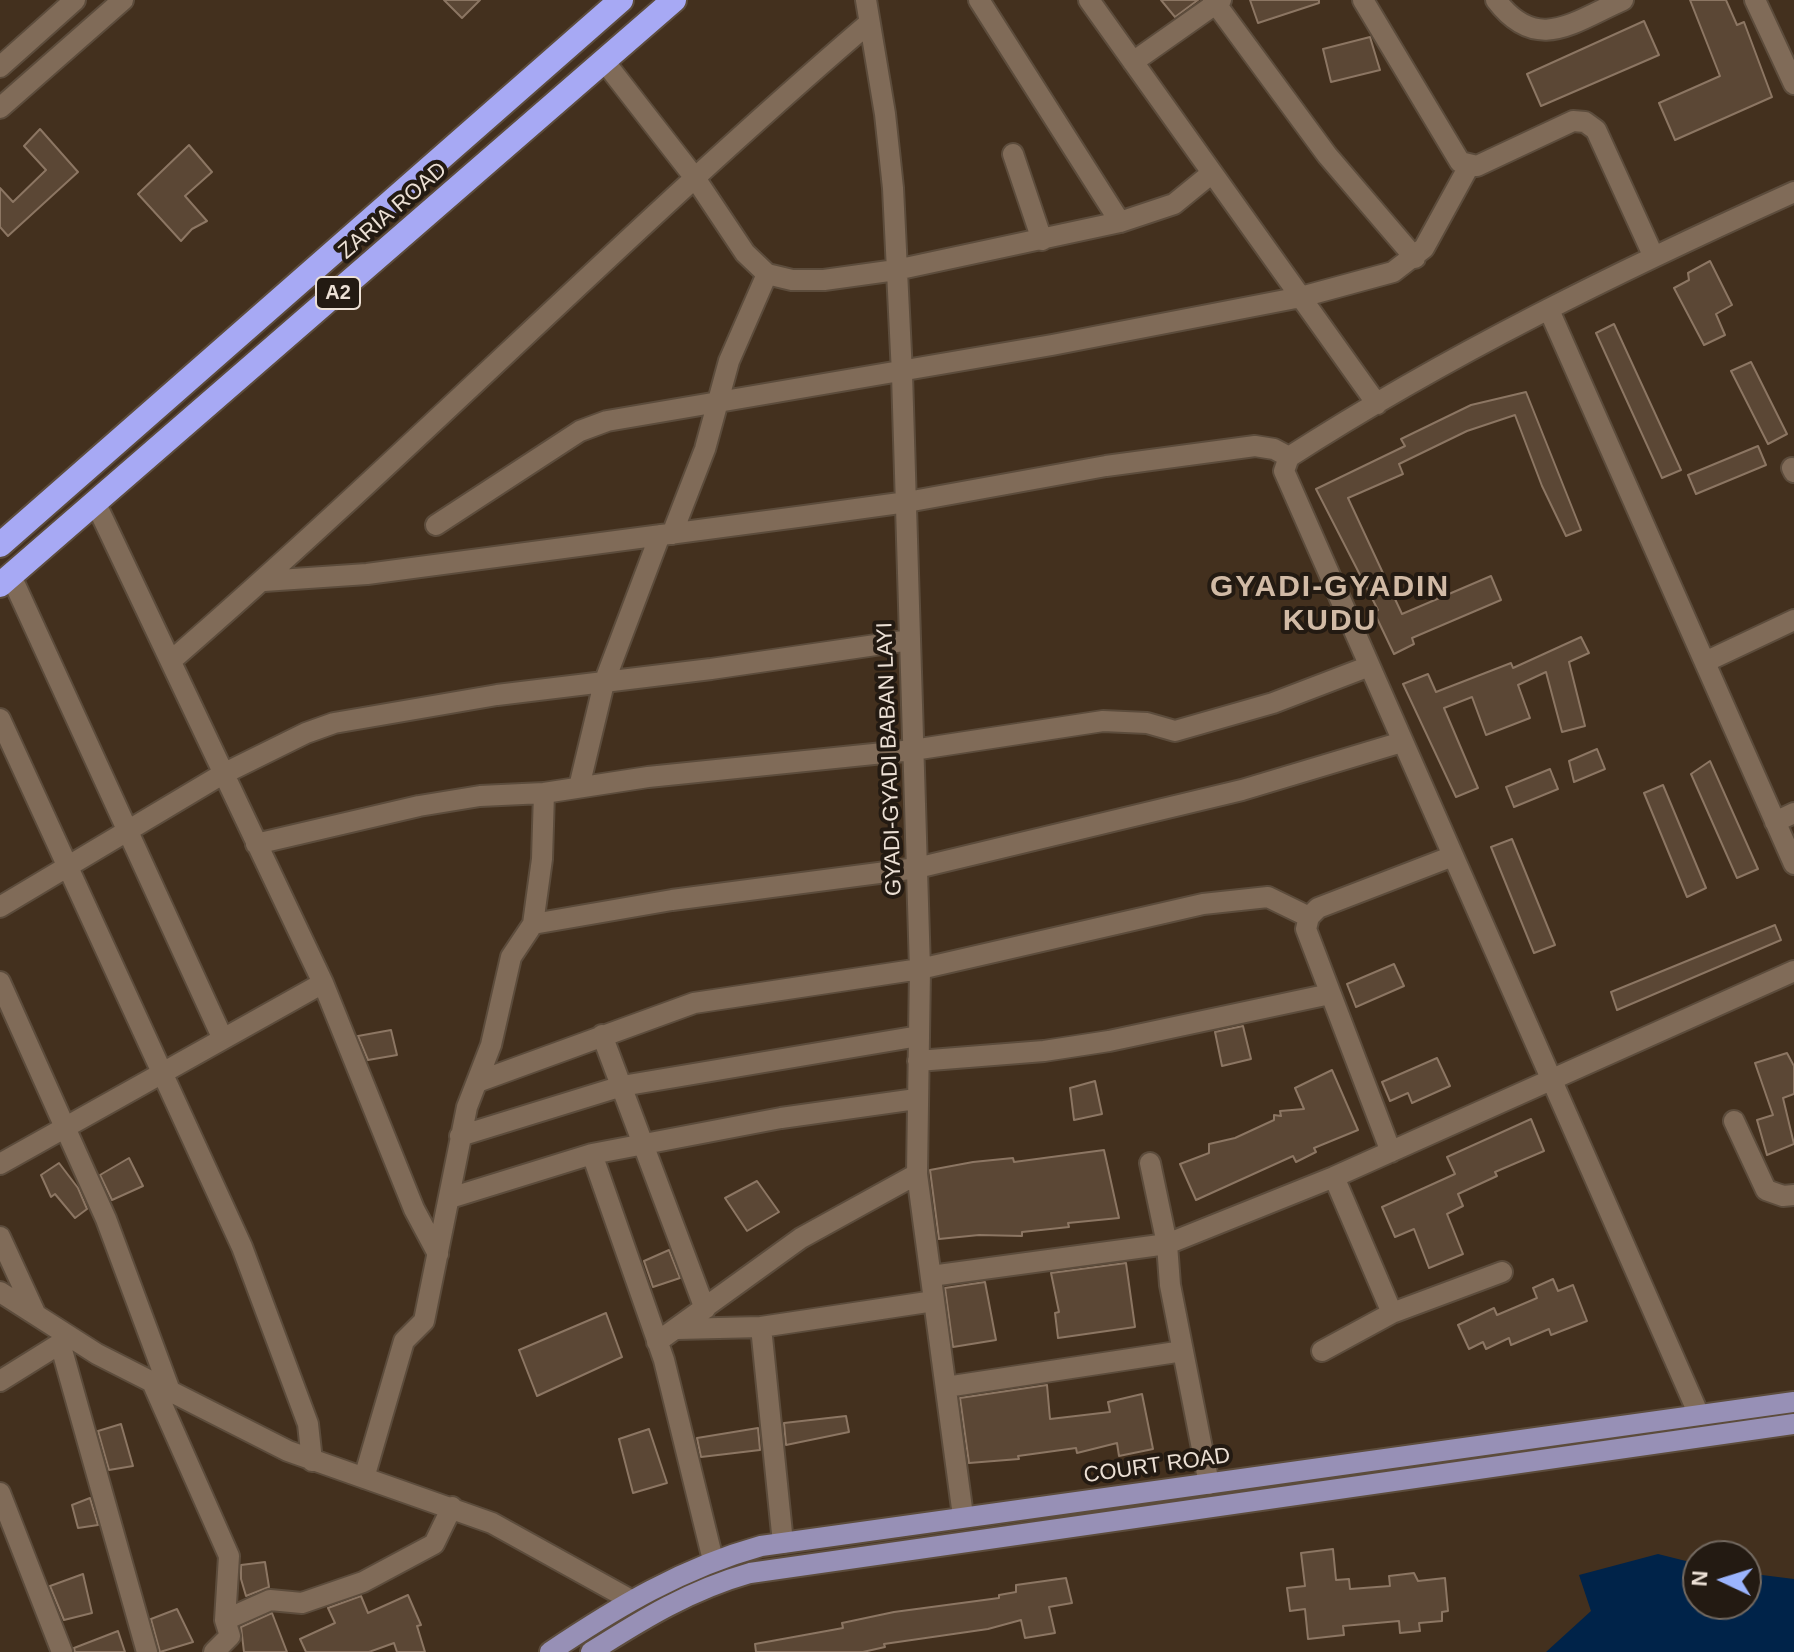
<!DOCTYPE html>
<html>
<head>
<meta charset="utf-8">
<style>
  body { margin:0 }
  #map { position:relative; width:1794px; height:1652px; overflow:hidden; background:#43301e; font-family:Helvetica,sans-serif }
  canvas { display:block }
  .north { position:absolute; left:1682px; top:1540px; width:80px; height:80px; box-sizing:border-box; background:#231a12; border:2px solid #736960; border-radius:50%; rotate:274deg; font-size:22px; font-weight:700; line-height:32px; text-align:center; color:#ece0d5 }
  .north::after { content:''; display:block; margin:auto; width:28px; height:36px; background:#9bb4fd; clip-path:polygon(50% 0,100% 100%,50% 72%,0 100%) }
</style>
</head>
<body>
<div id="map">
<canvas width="1794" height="1652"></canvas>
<div class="north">N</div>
</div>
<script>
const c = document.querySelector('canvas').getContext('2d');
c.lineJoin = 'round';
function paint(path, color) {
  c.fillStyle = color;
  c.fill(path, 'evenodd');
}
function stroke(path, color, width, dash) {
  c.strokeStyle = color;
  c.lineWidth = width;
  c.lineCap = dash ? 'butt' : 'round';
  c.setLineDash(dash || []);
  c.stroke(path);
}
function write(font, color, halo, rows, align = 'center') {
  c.font = font + ' Helvetica,sans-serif';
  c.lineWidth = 8;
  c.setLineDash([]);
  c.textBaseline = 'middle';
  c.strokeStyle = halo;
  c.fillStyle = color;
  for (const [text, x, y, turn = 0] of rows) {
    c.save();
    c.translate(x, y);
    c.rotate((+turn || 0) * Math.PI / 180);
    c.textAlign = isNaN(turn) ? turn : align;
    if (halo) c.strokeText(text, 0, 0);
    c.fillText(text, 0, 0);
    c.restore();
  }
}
paint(new Path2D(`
  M1658 1554 1698 1564V1604H1746V1573L1794 1579V1652H1546L1591 1611 1579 1575Z`), '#002349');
const building = new Path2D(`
  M444 0H480L462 18Z
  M1161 0H1198L1175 17Z
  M1250 0H1319V3L1258 23Z
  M1690 0H1726L1737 25 1744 22 1772 97 1675 140 1659 103 1720 76Z
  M1644 21 1659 55 1541 106 1527 74Z
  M1370 37 1380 70 1331 82 1323 49Z
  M40 129 78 172 8 236 0 227V188L13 202 46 170 24 146Z
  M189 145 212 172 185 196 207 221 192 229 181 241 138 194Z
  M1710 261 1732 305 1716 314 1725 335 1704 345 1674 288 1689 280 1688 273Z
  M1614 324 1681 470 1662 478 1596 333Z
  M1751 362 1787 434 1768 444 1731 371Z
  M1526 392 1581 530 1566 536 1542 486 1515 415 1467 431 1399 464 1403 474 1348 498 1402 614 1491 576 1501 600 1412 638 1414 644 1394 654 1374 612 1378 610 1316 489 1405 446 1401 439 1471 405Z
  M1758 446 1766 465 1696 494 1688 475Z
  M1581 637 1589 653 1569 662 1585 726 1562 732 1546 672 1518 685 1530 718 1486 735 1472 697 1444 708 1478 788 1456 797 1403 684 1428 674 1436 692 1511 663 1513 668Z
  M1597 749 1605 769 1574 782 1569 761Z
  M1710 761 1758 869 1737 878 1691 774Z
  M1550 769 1558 789 1514 807 1506 787Z
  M1663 785 1706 888 1687 897 1644 793Z
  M1512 839 1555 945 1534 953 1491 847Z
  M1775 925 1781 940 1617 1010 1611 992Z
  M1394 964 1404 986 1356 1007 1347 984Z
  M1243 1026 1251 1059 1222 1066 1215 1032Z
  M391 1030 397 1055 368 1060 358 1036Z
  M1787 1053 1794 1066V1094L1783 1098 1794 1144 1767 1155 1757 1120 1773 1115 1755 1063Z
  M1437 1058 1450 1086 1412 1103 1408 1093 1390 1101 1382 1082Z
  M1332 1070 1358 1130 1314 1148 1316 1152 1296 1162 1293 1156 1196 1200 1180 1164 1209 1153V1144L1235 1138 1274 1120V1115L1281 1116 1280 1111 1304 1109 1295 1088Z
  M1095 1081 1102 1114 1074 1120 1070 1088Z
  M1531 1119 1544 1151 1495 1172 1497 1176 1458 1194 1463 1206 1447 1214 1463 1254 1429 1268 1414 1229 1395 1237 1382 1207 1455 1174 1447 1157Z
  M1104 1150 1119 1218 1068 1223 1069 1227 1022 1232V1236L979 1235 939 1239 930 1170 973 1162 1013 1158 1014 1162Z
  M129 1158 143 1186 112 1200 100 1175Z
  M59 1163 78 1188 87 1209 75 1218 55 1194 51 1197 41 1175Z
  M757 1181 779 1212 747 1231 725 1198Z
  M669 1250 680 1278 653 1287 644 1261Z
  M1126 1263 1135 1327 1058 1338 1055 1313 1059 1312 1051 1273Z
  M1553 1279 1558 1291 1573 1285 1587 1321 1551 1335 1549 1329 1511 1345 1509 1338 1486 1349 1483 1342 1469 1349 1458 1325 1494 1308 1497 1315 1537 1298 1533 1288Z
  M985 1282 996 1340 953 1347 945 1288Z
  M606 1313 622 1357 537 1396 519 1350Z
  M1047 1385 1050 1419 1110 1412 1108 1402 1142 1394 1153 1449 1119 1456 1117 1443 1077 1453 1076 1448 1018 1456 1019 1459 969 1463 960 1398Z
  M846 1416 849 1432 786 1445 784 1423Z
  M121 1424 133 1466 109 1470 98 1431Z
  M758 1428 760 1450 701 1457 697 1438Z
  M649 1429 667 1483 633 1493 619 1439Z
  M90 1498 98 1525 78 1528 72 1505Z
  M1333 1549 1336 1580 1349 1579 1350 1589 1390 1586 1389 1576 1414 1573 1418 1581 1445 1578 1448 1611 1442 1612V1621L1419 1623 1420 1631 1400 1633 1399 1621 1343 1626 1344 1635 1308 1639 1305 1609 1290 1611 1287 1588 1305 1586 1301 1553Z
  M265 1562 269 1587 246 1596 241 1579V1565Z
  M83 1574 92 1613 64 1620 50 1586Z
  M1066 1578 1072 1603 1049 1607 1055 1633 1025 1638 1021 1620 988 1629 884 1644 885 1647 863 1652H756L755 1644 843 1628 842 1623 894 1612 999 1598V1595L1016 1592V1585Z
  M408 1595 421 1625 417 1626 425 1652H397L394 1643 369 1652H306L300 1639 335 1623 328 1608 361 1596 368 1613Z
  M177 1609 193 1642 160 1652 151 1619Z
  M272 1613 287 1652H244L241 1627Z
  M118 1631 125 1652H75L74 1648Z`);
paint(building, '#5b4735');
stroke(building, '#8c7663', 2);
const minor = new Path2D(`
  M866 0 885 114 893 188 902 374 920 969 917 1174 963 1516
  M979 0 1120 222
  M1089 0 1377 404
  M1213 0 1327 155 1415 258
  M1363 0 1460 162 1477 166 1573 121 1585 122 1596 130 1653 255
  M1496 0C1537 54 1573 22 1623 0
  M1755 0 1794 84
  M604 61 695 178 745 253 767 274 792 280H824L896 270 1120 222 1174 204 1212 173
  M1133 62 1221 0
  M0 67 75 0
  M0 108 123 0
  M1013 154 1042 240
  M1549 310 1794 864
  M1792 468 1794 472
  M96 504 323 983 414 1209 438 1254
  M436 525 580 431 607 421 1052 345 1301 297 1393 272 1424 248 1469 166
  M672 534 705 449 729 361 767 274
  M11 576 222 1037
  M264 581 367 574 805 516 907 502 1106 466 1255 446 1274 449 1289 457
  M172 660C409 454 630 228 869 23
  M1705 662 1794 620
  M0 719 242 1247 308 1424 312 1461
  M579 787 604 683 660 535
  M1775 822 1794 813
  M256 844 419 806 480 796 544 793 648 777 913 750 1103 721 1147 723 1175 731 1273 703 1367 667
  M0 907 221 775 306 733 334 723 497 695 711 669 910 640
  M533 924 672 900 917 868 1242 790 1402 742
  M0 982 106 1219 170 1391
  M602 1035 705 1309
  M918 1061 1044 1051 1109 1041 1330 994
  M477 1082 694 1003 920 969 1203 904 1268 897 1309 917
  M1734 1121 1766 1190 1783 1196 1794 1195
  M460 1136 622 1086 919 1036
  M1391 1152 1306 929 1309 917 1318 908 1453 856
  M592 1154 664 1360 713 1560
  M0 1164 323 983
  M1334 1177 1392 1313
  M450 1198 592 1154 781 1118 916 1099
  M0 1237 35 1313
  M931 1276 1167 1244 1150 1163
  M0 1292 97 1354 288 1451 492 1523 629 1599
  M761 1327 783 1543
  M677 1329 761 1327 934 1301
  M657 1342 801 1238 917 1174
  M60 1343 147 1652
  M1322 1351 1392 1313 1502 1272
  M0 1381 69 1338
  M152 1382 229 1556 225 1620
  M946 1387 1183 1351
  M1699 1415 1284 471 1289 457C1449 354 1621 270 1794 192
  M364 1478 404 1341 424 1321 467 1107 491 1045 511 957 533 924 542 859 544 793
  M1209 1484 1170 1285 1167 1244 1334 1177 1794 971
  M0 1493 62 1652
  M214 1652 230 1636 225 1620 270 1600 302 1603 363 1582 434 1544 452 1507`);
const major = new Path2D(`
  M550 1652C617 1607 682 1568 761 1546L1794 1402
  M591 1652C643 1619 690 1590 750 1573L1794 1424`);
const highway = new Path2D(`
  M0 545 621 0
  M0 585 674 0`);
stroke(minor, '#5c4c3c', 24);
stroke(major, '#5c4c3c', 24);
stroke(highway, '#5c4c3c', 28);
stroke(minor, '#806b58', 20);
stroke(major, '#9790b6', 20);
stroke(highway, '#a7a9f4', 24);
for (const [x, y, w] of [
  [338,293,44]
]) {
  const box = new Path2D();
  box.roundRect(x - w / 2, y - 16, w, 32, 6);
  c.fillStyle = '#231a12';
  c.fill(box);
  stroke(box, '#ece0d5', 2);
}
write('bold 20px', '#ece0d5', null, [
  ["A2",338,293]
]);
write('22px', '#ece0d5', '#231a12', [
  ["ZARIA ROAD",393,211,-41],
  ["GYADI-GYADI BABAN LAYI",890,759,-92],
  ["COURT ROAD",1157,1466,-8]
]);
c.letterSpacing = '2px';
write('bold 30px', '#d1baa5', '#231a12', [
  ["GYADI-GYADIN",1330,588],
  ["KUDU",1330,622]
]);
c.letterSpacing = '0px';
</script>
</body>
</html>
